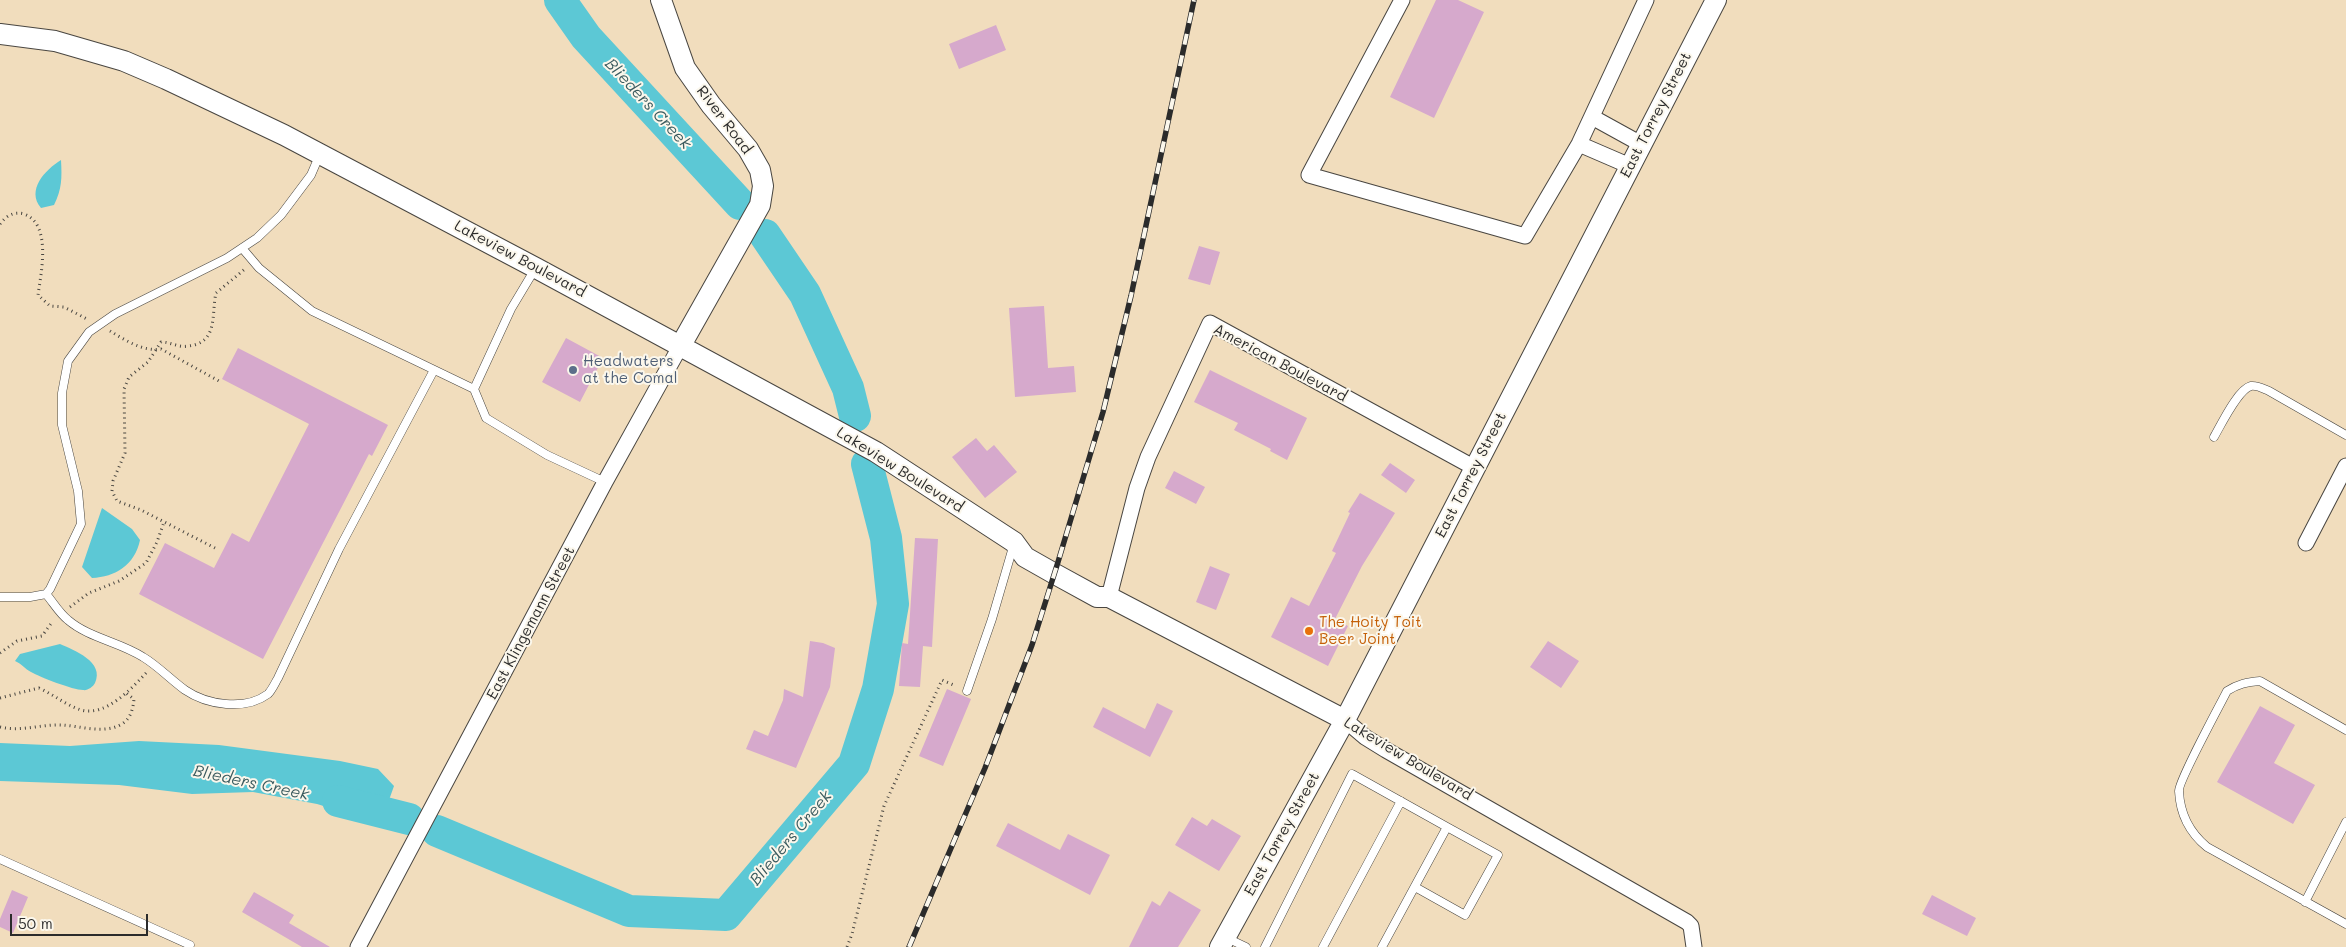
<!DOCTYPE html>
<html>
<head>
<meta charset="utf-8">
<style>
  body { margin:0 }
  #map { position:relative; width:2346px; height:947px; overflow:hidden; background:#f1ddbd; font-family:Mali,sans-serif }
  canvas { display:block }
  .scale { position:absolute; left:10px; top:914px; width:138px; height:22px; box-sizing:border-box; border:2px solid #2b2b2b; border-top:0; padding-left:6px; font-size:15px; line-height:18px; white-space:nowrap; color:#2b2b2b; -webkit-text-stroke:4px #fbf7ec; paint-order:stroke }
</style>
</head>
<body>
<div id="map">
<canvas width="2346" height="947"></canvas>
<div class="scale">50 m</div>
</div>
<script>
const c = document.querySelector('canvas').getContext('2d');
c.lineJoin = 'round';
function paint(path, color) {
  c.fillStyle = color;
  c.fill(path, 'evenodd');
}
function stroke(path, color, width, dash) {
  c.strokeStyle = color;
  c.lineWidth = width;
  c.lineCap = dash ? 'butt' : 'round';
  c.setLineDash(dash || []);
  c.stroke(path);
}
function write(font, color, halo, rows, align = 'center') {
  c.font = font + ' Mali,sans-serif';
  c.lineWidth = 4;
  c.setLineDash([]);
  c.textBaseline = 'middle';
  c.strokeStyle = halo;
  c.fillStyle = color;
  for (const [text, x, y, turn = 0] of rows) {
    c.save();
    c.translate(x, y);
    c.rotate((+turn || 0) * Math.PI / 180);
    c.textAlign = isNaN(turn) ? turn : align;
    if (halo) c.strokeText(text, 0, 0);
    c.fillText(text, 0, 0);
    c.restore();
  }
}
paint(new Path2D(`
  M61 160C62 178 62 189 54 205L41 208C26 190 45 170 61 160Z
  M102 508 132 529 140 540C135 565 115 577 92 578L82 567Z
  M60 644C74 650 105 662 95 683 93 687 87 691 83 690 73 690 40 677 31 672 25 669 22 664 15 661L20 654Z
  M139 741 219 745 340 761 378 769 394 786 389 800 373 821 317 804 253 792 192 794 119 785 0 781V743L70 746Z`), '#5cc8d5');
stroke(new Path2D(`
  M560 0 586 37 740 204
  M765 235 805 294 848 388 855 416
  M338 801 409 819
  M437 831 629 911 726 915 854 764 878 689 893 604 886 538 867 464`), '#5cc8d5', 32);
paint(new Path2D(`
  M1436 0H1458L1484 12 1434 118 1390 97Z
  M996 25 1006 50 959 69 949 44Z
  M1199 246 1220 252 1210 285 1188 279Z
  M1044 306 1048 368 1074 366 1076 392 1015 397 1009 308Z
  M566 338 603 358 580 402 542 382Z
  M238 348 388 425 372 456 369 454 263 659 139 594 165 543 214 568 232 533 249 542 309 424 222 379Z
  M1210 370 1307 418 1287 460 1270 451 1271 449 1234 430 1238 423 1194 402Z
  M976 438 987 451 994 445 1017 472 985 498 952 457Z
  M1390 463 1415 480 1406 493 1381 475Z
  M1174 471 1205 487 1196 504 1165 488Z
  M1360 493 1395 513 1362 566 1335 619 1348 626 1328 666 1271 637 1291 597 1309 606 1336 553 1332 551 1350 513 1348 512Z
  M915 538 938 539 932 647 923 646 920 687 899 686 902 643 908 644Z
  M1210 566 1230 574 1216 610 1196 602Z
  M810 641 823 643 835 648 830 687 796 768 746 749 754 730 768 736 783 700 784 689 803 697Z
  M1548 641 1579 661 1561 688 1530 667Z
  M947 689 971 699 943 766 919 756Z
  M1157 703 1173 711 1150 757 1093 727 1103 707 1145 729Z
  M2260 706 2295 725 2274 763 2315 785 2293 824 2217 782Z
  M1192 817 1207 826 1212 819 1241 836 1219 871 1175 845Z
  M1008 823 1060 850 1068 834 1110 855 1090 895 996 846Z
  M12 890 28 897 13 933 0 927V919Z
  M1169 891 1201 910 1178 947H1129L1152 901 1160 906Z
  M254 892 294 915 289 923 330 947H302L242 912Z
  M1932 895 1976 918 1967 936 1922 914Z`), '#d6a9cc');
const service = new Path2D(`
  M320 154 311 175 281 215 257 238 227 258 115 314 89 332 68 361 62 393V425L78 491 81 524 50 589 46 594C53 602 59 613 68 620 89 638 120 642 143 657 158 666 170 679 185 690 207 705 245 711 268 694 272 690 275 683 278 678L339 549 434 370
  M242 248 259 268 312 311 474 389
  M535 269 511 309 474 389 486 418 547 455 605 482
  M2214 437C2221 425 2238 389 2251 386 2257 385 2264 389 2269 391L2346 435
  M0 597H30L46 594
  M967 691 992 619 1013 547
  M2346 730 2260 681C2247 682 2238 684 2227 691 2220 705 2178 782 2179 791 2180 814 2190 833 2207 847L2346 924
  M0 859 190 945 189 947
  M1415 887 1465 915 1498 855 1447 827
  M2305 902 2346 822
  M1227 938 1246 947
  M1265 947 1352 774 1447 827 1382 947
  M1323 947 1401 801`);
const minor = new Path2D(`
  M1402 0 1309 175 1525 236 1579 144 1646 0
  M1592 117 1641 144
  M1579 144 1630 166
  M2306 543 2346 466
  M1109 597 1137 488 1148 457 1210 323 1475 468
  M1345 720 1365 737 1386 750 1687 922 1691 926 1694 947
  M358 947 605 482 681 345`);
const tertiary = new Path2D(`
  M661 0 685 68 711 105 748 149 760 170 763 186 760 205 681 345
  M0 34 55 41 124 61 166 79 284 135 536 268 876 452 1014 542 1025 557 1055 574 1097 597H1109L1345 720
  M1220 947 1345 720 1716 0`);
stroke(service, '#494641', 9);
stroke(minor, '#494641', 17);
stroke(tertiary, '#494641', 22);
stroke(new Path2D(`
  M0 224C6 216 14 211 24 214 52 224 41 273 38 295L50 306 64 307 87 319
  M110 331C125 340 143 352 161 349L219 381
  M215 548 141 510 117 501 112 491 113 481 125 453 124 389 129 377 148 362 161 342C171 342 179 348 188 346 219 343 211 314 216 293L245 269
  M70 607 89 593 119 581 146 563 157 542 164 522
  M0 653 17 641 42 636 53 621
  M0 698 39 688C54 695 66 705 81 710 106 717 132 688 147 672
  M0 727C21 732 41 724 62 725 80 726 103 734 120 725 130 720 133 710 134 699L126 693
  M847 947 852 934 884 806 942 680 956 686`), '#494641', 3, [1, 4]);
stroke(service, '#fff', 8);
stroke(minor, '#fff', 15);
stroke(tertiary, '#fff', 20);
const rail = new Path2D(`
  M909 947 985 768 1032 645 1058 562 1103 412 1131 296 1194 0`);
stroke(rail, '#2b2b2b', 5.5);
stroke(rail, '#fbf7ec', 4, [11]);
for (const [x, y, r, color] of [
  [573,370,5,"#5c6f8a"],
  [1309,631,5,"#e8710a"]
]) {
  const dot = new Path2D();
  dot.arc(x, y, r, 0, 2 * Math.PI);
  c.fillStyle = color;
  c.fill(dot);
  stroke(dot, '#fbf7ec', 2);
}
write('15px', '#2b2b2b', '#fbf7ec', [
  ["East Torrey Street",1656,115,-63],
  ["River Road",724,120,53],
  ["Lakeview Boulevard",520,259,28],
  ["American Boulevard",1280,363,28],
  ["Lakeview Boulevard",900,470,32],
  ["East Torrey Street",1471,475,-63],
  ["East Klingemann Street",531,623,-62],
  ["Lakeview Boulevard",1408,759,31],
  ["East Torrey Street",1282,834,-61]
]);
write('15px', '#4e5e75', '#fbf7ec', [
  ["Headwaters",583,361],
  ["at the Comal",583,378]
], 'left');
write('15px', '#c56008', '#fbf7ec', [
  ["The Hoity Toit",1319,622],
  ["Beer Joint",1319,639]
], 'left');
write('italic 16px', '#3a5a5e', '#fbf7ec', [
  ["Blieders Creek",648,104,47],
  ["Blieders Creek",251,783,12],
  ["Blieders Creek",791,838,-50]
]);
</script>
</body>
</html>
